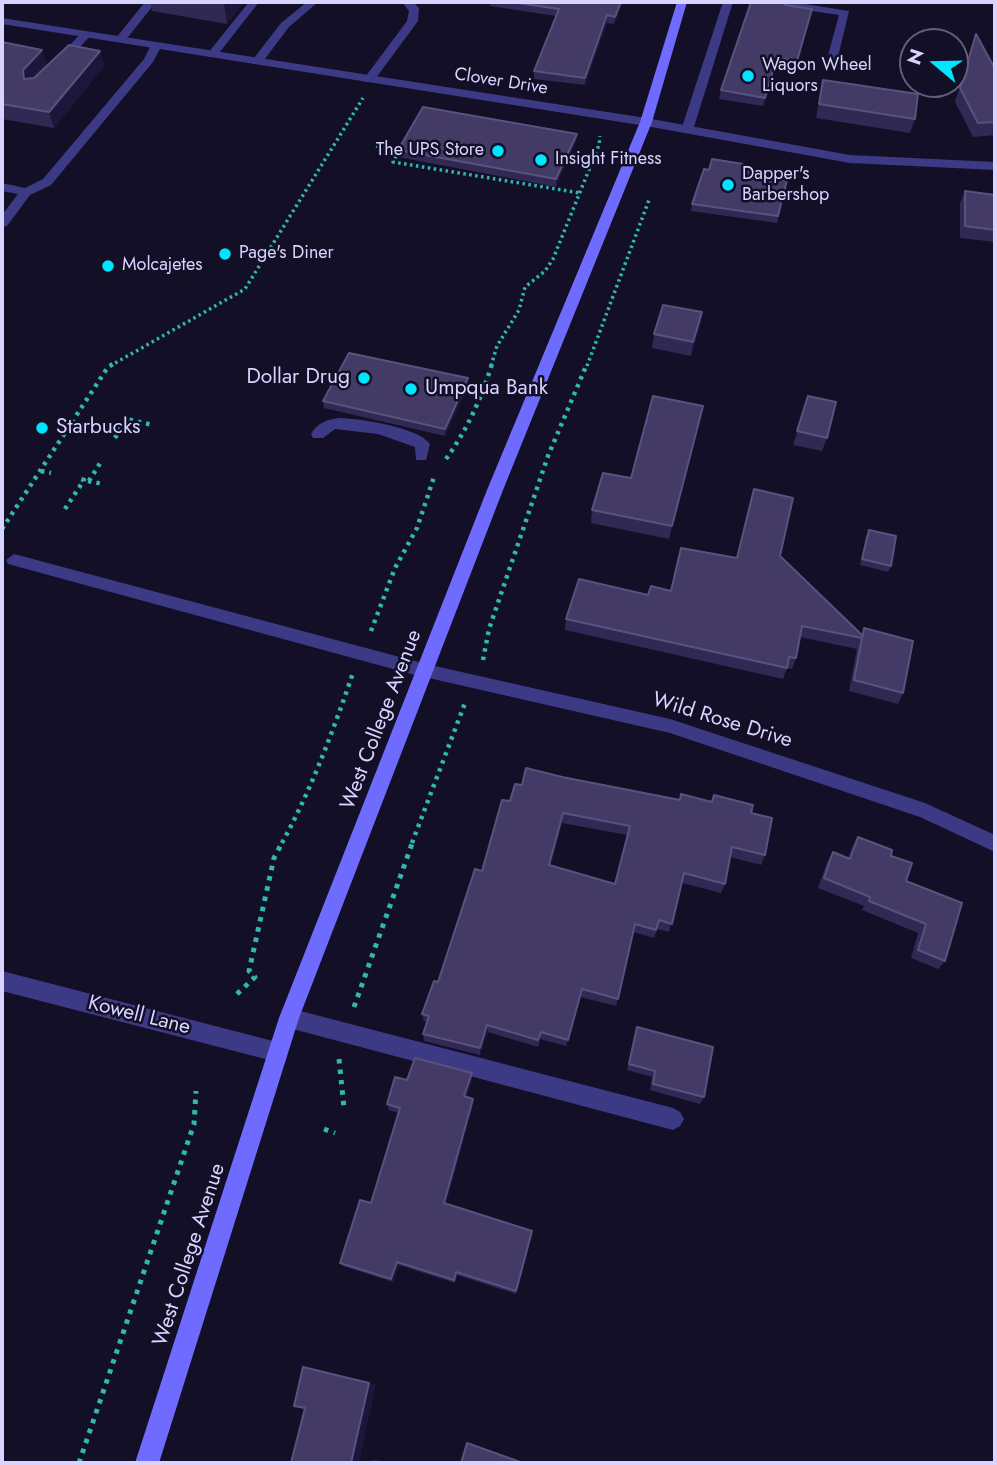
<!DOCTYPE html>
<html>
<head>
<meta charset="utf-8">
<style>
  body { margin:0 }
  #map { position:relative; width:997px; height:1465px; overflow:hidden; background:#130f26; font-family:Jost,sans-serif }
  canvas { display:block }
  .frame { position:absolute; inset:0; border:4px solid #d9d4ff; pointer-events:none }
  .north { position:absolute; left:899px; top:28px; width:70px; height:70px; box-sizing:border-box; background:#130f26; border:2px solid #625e7d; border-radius:50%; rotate:289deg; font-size:19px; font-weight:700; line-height:28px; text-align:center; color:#d9d4ff }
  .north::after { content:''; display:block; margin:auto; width:24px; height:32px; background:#00e5ff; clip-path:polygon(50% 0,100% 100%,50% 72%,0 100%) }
</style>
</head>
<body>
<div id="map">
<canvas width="997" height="1465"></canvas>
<div class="frame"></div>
<div class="north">N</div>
</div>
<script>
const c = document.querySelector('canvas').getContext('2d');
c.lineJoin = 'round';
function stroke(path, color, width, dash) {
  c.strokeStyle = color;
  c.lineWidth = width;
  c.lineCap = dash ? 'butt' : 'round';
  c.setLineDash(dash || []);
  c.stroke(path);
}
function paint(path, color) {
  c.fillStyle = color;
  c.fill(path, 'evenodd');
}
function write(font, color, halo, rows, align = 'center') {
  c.font = font + ' Jost,sans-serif';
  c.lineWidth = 5;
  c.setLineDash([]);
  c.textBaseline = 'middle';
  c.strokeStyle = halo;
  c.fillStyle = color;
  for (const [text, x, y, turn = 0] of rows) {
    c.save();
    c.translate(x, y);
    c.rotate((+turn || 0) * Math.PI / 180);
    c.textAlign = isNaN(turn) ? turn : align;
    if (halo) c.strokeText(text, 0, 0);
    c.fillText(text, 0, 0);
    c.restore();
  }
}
stroke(new Path2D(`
  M376 146 399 150 393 162 580 193
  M110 366 245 289 363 98
  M491 366 497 346 519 310 525 287 545 271 553 259 599 145 600 136
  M587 366 649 200`), '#2fb8b0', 3.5, [2.5, 3.5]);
stroke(new Path2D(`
  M462 382 484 390
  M115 438 126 419 153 425
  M446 459C467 430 481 399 492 364
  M41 471 51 473
  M88 481 103 484
  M89 481 102 460
  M65 509 84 480 81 479
  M2 529 108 367 113 364
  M371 631 395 568 417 528 435 474
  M483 660 489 629 548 456 587 364
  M282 843C312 788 333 731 353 673
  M412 843 465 703`), '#2fb8b0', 4.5, [3.5, 5]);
stroke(new Path2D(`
  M237 994 255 977 249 971 274 858 283 841
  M354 1007 413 841
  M339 1059 344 1108
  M324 1129 335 1133
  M79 1463 194 1124 196 1091`), '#2fb8b0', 5, [4.5, 6]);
paint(new Path2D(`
  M145 2H156L124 42H116V38Z
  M249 2H259L216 57H208V53Z
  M307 2H318L289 27 261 64H253L251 62 281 23Z
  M402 2H413L419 8 418 21 373 82H365L363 80 407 21 409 11Z
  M723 2H733L693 130 683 133 681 130Z
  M767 2H792L849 11 837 61 827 59 839 15 772 5Z
  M82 32 92 34 64 64H56V60Z
  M152 43 162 45 153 62 51 185 30 195 7 226 2 227V215L18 194 2 191V183L25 188 43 179 144 59Z
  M340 418C361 419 418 427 430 444L426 460H416L415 447 378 434 335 429 323 438H313L311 434C317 423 328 419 340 418Z
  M14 554 426 664 432 666 434 671 432 676 426 678 8 564 6 560Z
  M289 1008 673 1108 680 1112 684 1119 680 1126 673 1130 289 1028 282 1025 279 1018 282 1011Z`), '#3d3a85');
paint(new Path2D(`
  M2 18 646 118 850 155 995 162V170L850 163 646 126 2 24Z
  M426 664 670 719 925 803 995 835V852L920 817 670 733 420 676 418 671 420 666Z
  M2 971 277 1042 284 1045 287 1052 284 1059 277 1062 2 991Z`), '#3d3a85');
paint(new Path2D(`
  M677 2H687L652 122 503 490 299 1018 159 1463H135L279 1018 487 490 640 122Z`), '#6f6bff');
paint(new Path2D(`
  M150 2H244L227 24 152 11Z
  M490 2H623L614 24 607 23 585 85 534 79V71L556 16 490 6Z
  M787 2 786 5 812 9 795 69 775 66 763 106 719 99 721 90Z
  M976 34 995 69V135L973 137 955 102Z
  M2 42 42 50 47 65 100 51 104 66 54 128 2 119Z
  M823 80 915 119 910 133 816 118Z
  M577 134 576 141 556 187 398 157V150Z
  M742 168 788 176 777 223 691 211 692 204 709 170Z
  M965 191 995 195V242L960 238V203Z
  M702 312 700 326 691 356 652 348 654 334Z
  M468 378V385L445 436 324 408 323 401Z
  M808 396 827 438 822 451 793 445Z
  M700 420 669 539 591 523 592 510Z
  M869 530 891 566 888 572 860 565 866 536Z
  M780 556 861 635 864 628 903 693 898 704 849 691 857 649 800 637 796 658 792 669 787 668 783 679 565 630 566 619 671 591 736 558Z
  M562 777 679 799 712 801 714 795 751 813 765 855 761 865 730 857 725 884 721 893 682 883 669 932 657 929 654 938 633 932 616 1006 580 997 566 1046 540 1039 538 1047 488 1032 480 1055 424 1041 423 1034 427 1022 424 1021 422 1014 438 982 510 801 522 785ZM562 823 627 835 615 884 551 866Z
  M858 837 891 856 906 881 945 961 938 969 911 958 918 933 862 910 864 906 818 888 827 862 833 852 848 858 852 847Z
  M637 1027 704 1097 700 1104 650 1090 652 1077 627 1070Z
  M472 1073V1079L467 1097 473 1099V1105L446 1204 532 1231 516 1294 457 1275 455 1283 399 1265 393 1282 343 1266 340 1263 371 1203 398 1113 389 1110 387 1104 407 1080Z
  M375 1460 389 1463H368V1462Z`), '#312854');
paint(new Path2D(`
  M225 2H244L227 24 224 3Z
  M621 2H623L614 24 615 17Z
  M607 15V23L585 85V78Z
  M42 50 47 65 28 86 24 79 23 70Z
  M100 51 104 66 54 128 49 112Z
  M577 134 576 141 556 187V179Z
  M702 312 700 326 691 356 693 342Z
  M468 378V385L445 436V429Z
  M703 406 700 420 669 539 672 526Z
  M563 813 562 823 549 874V865Z
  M487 1025 488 1032 480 1055V1048Z
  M472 1073V1079L465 1102 464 1096Z
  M473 1099V1105L445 1208 444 1203Z
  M397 1262 399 1265 393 1282 391 1279Z
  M369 1383 376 1385 359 1463H351Z`), '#1d163a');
const building = new Path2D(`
  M511 2H621L615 17 607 15 585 78 534 71 559 9Z
  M751 2H787L785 5 812 9 797 61 777 58 765 98 721 90Z
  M976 34 995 69V122L978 123 960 88Z
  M2 42 42 50 23 70 24 79 34 78 69 45 100 51 49 112 2 104Z
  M823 80 918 94 915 119 819 104Z
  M423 107 577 134 556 179 398 150Z
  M712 159 743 164 742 168 788 176 778 216 692 204 704 169 709 170Z
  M965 191 995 195V230L965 226Z
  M663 305 702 312 693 342 654 334Z
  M349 353 468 378 445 429 323 401Z
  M653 396 703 406 672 526 592 510 603 473 631 478Z
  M808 396 836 402 827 438 797 431Z
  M754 489 793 498 780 556 863 636 864 628 913 641 903 693 854 680 862 638 802 626 796 658 789 657 787 668 566 619 579 579 648 595 651 586 671 591 681 548 737 558Z
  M869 530 896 536 891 566 862 559Z
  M526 768 562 777 680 800 681 794 712 802 714 795 753 805 751 813 772 818 765 855 732 847 725 884 684 873 672 924 659 920 656 930 635 924 618 999 582 989 568 1040 541 1032 538 1040 487 1025 480 1048 423 1034 429 1016 422 1014 434 981 438 982 475 869 482 871 502 800 510 801 515 784 522 785ZM563 813 630 826 615 884 549 865Z
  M858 837 892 850 891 856 912 863 906 881 962 903 945 961 918 950 926 924 869 901 870 897 824 878 833 852 850 859Z
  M637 1027 713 1047 704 1097 653 1084 655 1071 629 1064Z
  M415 1058 472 1073 464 1096 473 1099 444 1203 532 1231 516 1291 456 1272 454 1280 397 1262 391 1279 340 1263 360 1200 371 1203 400 1108 387 1104 395 1077 407 1080Z
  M303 1367 369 1383 351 1463H291L305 1408 294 1406Z
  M467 1443 523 1463H461Z`);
paint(building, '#433a66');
stroke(building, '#5a527e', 2);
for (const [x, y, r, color] of [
  [748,76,7,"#00e5ff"],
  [498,151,7,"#00e5ff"],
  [541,160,7,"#00e5ff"],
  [728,185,7,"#00e5ff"],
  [225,254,7,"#00e5ff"],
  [108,266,7,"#00e5ff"],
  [364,378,7,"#00e5ff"],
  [411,389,7,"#00e5ff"],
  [42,428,7,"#00e5ff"]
]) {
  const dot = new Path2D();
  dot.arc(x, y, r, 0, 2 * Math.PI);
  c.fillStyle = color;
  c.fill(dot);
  stroke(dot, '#130f26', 2.5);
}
write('18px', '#d9d4ff', '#130f26', [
  ["Wagon Wheel",762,66],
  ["Liquors",762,87],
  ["The UPS Store",484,151,"right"],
  ["Insight Fitness",555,160],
  ["Dapper's",742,175],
  ["Barbershop",742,196],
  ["Page's Diner",239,254],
  ["Molcajetes",122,266]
], 'left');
write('18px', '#d9d4ff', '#130f26', [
  ["Clover Drive",501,82,9]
]);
write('21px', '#d9d4ff', '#130f26', [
  ["Dollar Drug",350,378,"right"],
  ["Umpqua Bank",425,389],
  ["Starbucks",56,428]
], 'left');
write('21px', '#d9d4ff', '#130f26', [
  ["West College Avenue",382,720,-69],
  ["Wild Rose Drive",722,721,17],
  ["Kowell Lane",139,1016,14],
  ["West College Avenue",190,1255,-72]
]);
</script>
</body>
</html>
